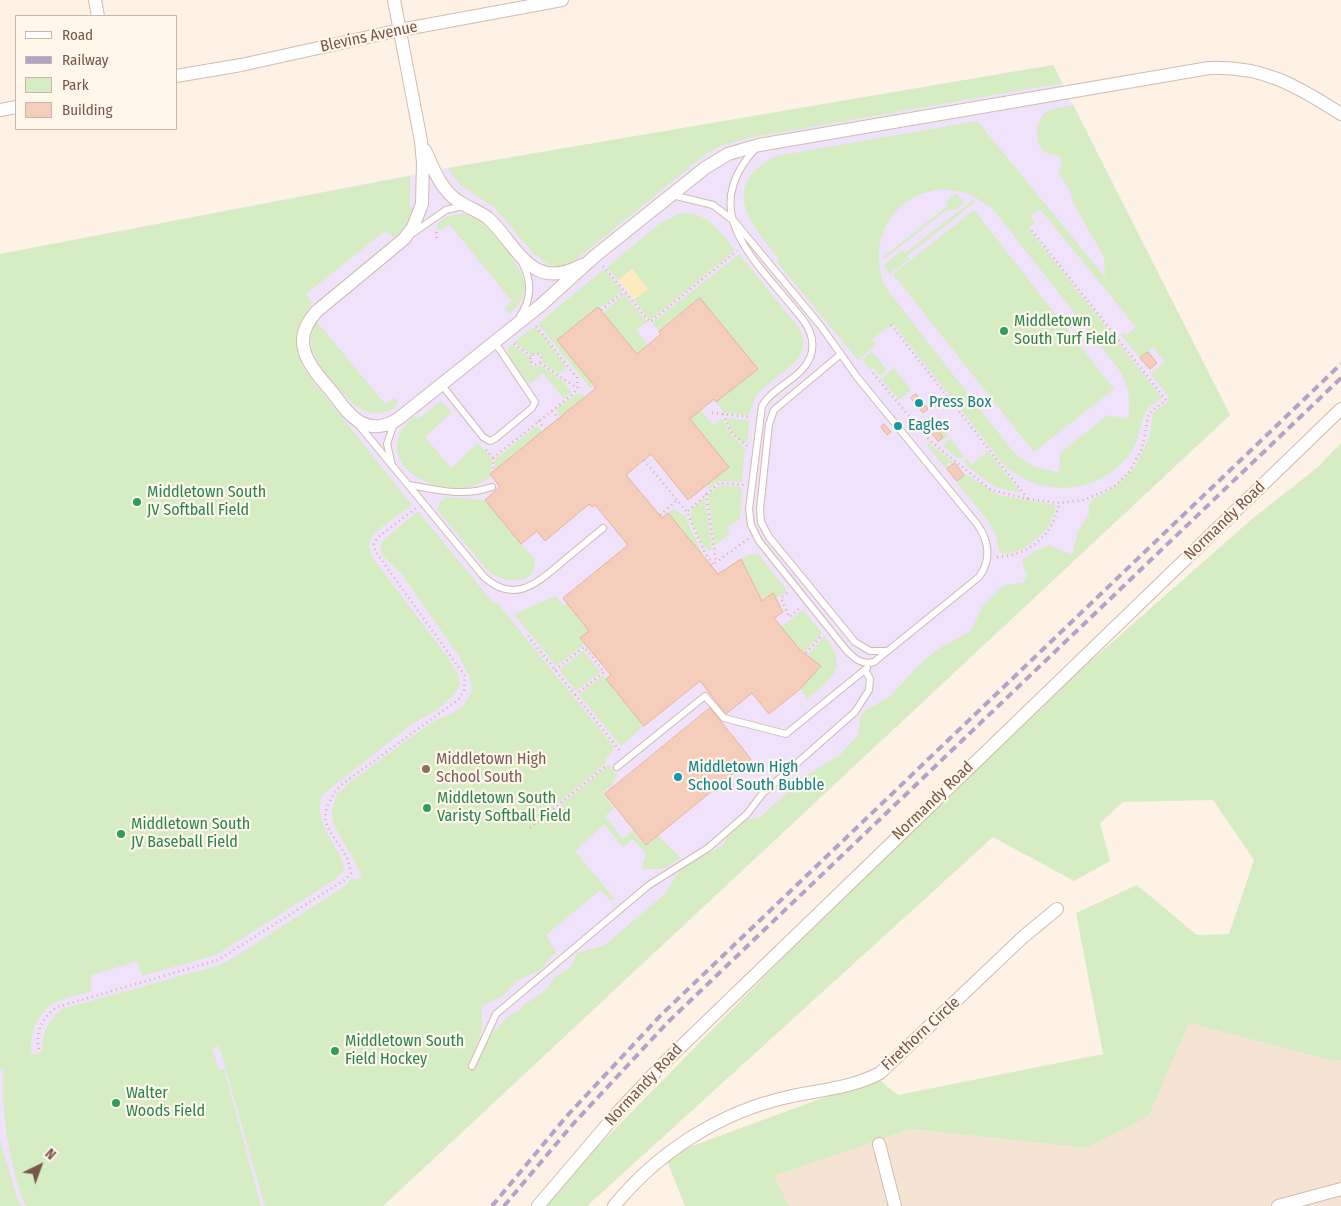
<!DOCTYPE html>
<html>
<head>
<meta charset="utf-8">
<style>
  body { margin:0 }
  #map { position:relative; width:1341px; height:1206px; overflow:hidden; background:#fdf2e5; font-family:"Fira Sans Condensed",sans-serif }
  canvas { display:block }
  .legend { position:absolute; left:15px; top:15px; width:162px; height:115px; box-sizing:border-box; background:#fff6ec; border:1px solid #c9b6ab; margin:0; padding:6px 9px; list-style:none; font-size:15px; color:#785749 }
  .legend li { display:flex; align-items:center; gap:10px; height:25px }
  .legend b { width:25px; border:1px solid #c9b6ab }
  .north { position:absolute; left:15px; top:1141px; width:50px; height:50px; -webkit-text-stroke:4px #fff6ec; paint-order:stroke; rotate:42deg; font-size:14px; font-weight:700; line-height:20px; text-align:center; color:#785749 }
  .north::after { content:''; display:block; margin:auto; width:18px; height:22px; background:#785749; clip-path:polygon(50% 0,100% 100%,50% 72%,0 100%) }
</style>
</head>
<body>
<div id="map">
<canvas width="1341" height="1206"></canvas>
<ul class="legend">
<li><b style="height:6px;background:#fff"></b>Road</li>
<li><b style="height:6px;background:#b4a3c8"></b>Railway</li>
<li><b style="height:14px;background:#d6ecc3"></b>Park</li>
<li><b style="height:14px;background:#f4cebb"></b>Building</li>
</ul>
<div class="north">N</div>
</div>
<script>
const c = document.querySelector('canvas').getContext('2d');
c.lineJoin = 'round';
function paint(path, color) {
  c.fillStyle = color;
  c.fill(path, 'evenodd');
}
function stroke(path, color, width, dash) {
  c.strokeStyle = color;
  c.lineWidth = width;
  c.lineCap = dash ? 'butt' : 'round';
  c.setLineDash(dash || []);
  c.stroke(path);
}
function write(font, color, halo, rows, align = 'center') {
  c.font = font + ' "Fira Sans Condensed",sans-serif';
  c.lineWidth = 4.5;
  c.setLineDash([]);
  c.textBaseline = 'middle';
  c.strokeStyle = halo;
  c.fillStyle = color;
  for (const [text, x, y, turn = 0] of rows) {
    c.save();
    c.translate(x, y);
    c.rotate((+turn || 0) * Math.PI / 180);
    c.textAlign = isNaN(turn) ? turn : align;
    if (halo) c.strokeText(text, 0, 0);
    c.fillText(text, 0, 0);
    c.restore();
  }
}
paint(new Path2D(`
  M1189 1023 1336 1062 1341 1060V1206H789L773 1176 911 1129 1086 1148 1149 1116Z`), '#f5e4d3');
paint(new Path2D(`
  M1053 65 1230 415 383 1206H0V254L448 168Z`), '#efe2fa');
paint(new Path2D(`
  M1053 65 1062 83 748 138 718 147 706 154 579 257 566 265 552 267 534 254 495 208 459 184 448 168Z
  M1073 105 1230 415 383 1206H265L219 1046 212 1048 219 1070 224 1069 261 1206H26C10 1170 0 1106 4 1068L0 1071V254L410 176V206L413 210 407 224 394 238 385 231 306 294 312 303C294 328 291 350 309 376L412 505C402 513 373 530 370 541 368 548 372 554 374 560L446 655 457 672 460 684 454 695 434 712 412 724 322 795C313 825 336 840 344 867L343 872 334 880 216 955 142 976 137 961 90 976 92 985 91 991C81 995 70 996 60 1000 39 1009 28 1032 32 1055L42 1052C42 1034 47 1021 62 1009L217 966 232 959 348 884 351 877 354 880 361 878 360 871 333 823 332 809 337 795 349 783 410 738 436 720 451 714 463 706 472 692 470 678 459 656 401 573 381 554V544L384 540 418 511 493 603 498 604 615 748 605 760 606 763 552 808 554 811 609 765 617 775 612 785 603 793 614 808 605 816 623 839 633 831 646 846 658 836 681 858 663 869H642L646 854 633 839 623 847 604 824 575 851 615 900H610L600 890 546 935 556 952 540 970 517 981 504 995 482 1006V1030L469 1067 476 1070 486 1041 507 1017 520 1010 525 1004 545 991 556 976 566 971 572 965 577 953 605 945 666 893 680 869 723 845 729 833 740 823 748 819 759 818 807 775 840 755 858 735 861 715 866 710 891 696 916 668 935 651 971 631 982 607 1001 588 1005 585 1023 583 1027 577 1022 561 1034 552 1049 545 1072 555 1078 531 1089 515V505L1092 500 1117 486 1136 466 1150 435 1153 413 1168 401V396L1151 374 1165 362 1153 347 1140 358 1121 335 1123 333 1126 335 1136 327 1040 209 1030 216 1035 222 1028 228 1162 398C1157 402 1147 407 1145 413 1139 427 1140 439 1131 452 1102 494 1044 499 1006 467L893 324 872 339 876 345 858 360 777 262 779 259C750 223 718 186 776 156L977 121 1105 277 1104 257 1074 204 1069 188 1058 173 1062 166 1060 156C1055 155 1049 155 1045 152 1033 144 1036 120 1046 112 1054 107 1065 107 1073 105ZM941 189 968 193 992 208 1118 368C1128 383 1132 401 1128 419L1108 415 1060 453 1059 473 1032 466 1014 453 885 287C867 240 891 196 941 189Z
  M956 193 964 203 955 210 948 209 884 259 883 257 946 207 947 201Z
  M973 200 975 202 907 256 909 259 890 274 883 266 902 250 905 253Z
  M974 210 1114 389 1034 452 893 274Z
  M682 213C707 212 720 231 734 249L733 252 650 320 634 300 648 288 632 269 618 280 607 267 662 222Z
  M460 214C467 215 473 216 478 220 492 229 521 266 524 282 526 294 520 304 511 313L506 312 505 308 512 301 449 224 441 230 437 228 438 223 446 217Z
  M739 254 798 327C819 359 774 374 758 394 752 400 753 410 748 415L724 413 716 402 757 368 700 298 660 332 652 323Z
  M604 269 622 291 605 305 598 307 557 340 594 385 590 388 538 324Z
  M624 294 647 322 636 330 648 345 637 354 603 313Z
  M317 322 385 404 395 398 398 401 397 406C370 425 350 403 334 383 319 364 302 346 317 322Z
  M532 328H536L567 367 559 374 542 362 543 357 539 353 531 354 514 342Z
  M511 344 529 357 531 365 535 367 540 365 561 379 572 392 564 399 543 373 531 383 527 382 509 356 508 347Z
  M872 352 887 370 880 376 873 367 870 370 862 360Z
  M894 368 911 390 899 400 881 379Z
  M576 394H582L585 397 560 417 556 409Z
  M441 401 452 412 425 437 451 468 478 443 492 459 491 476C451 511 358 463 415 416L418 419Z
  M701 410 713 425 722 418 731 434 745 449 742 482 719 481 709 489 690 419Z
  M931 415 948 436 939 443 937 442 943 437 937 429 930 435 921 424Z
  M728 418 749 420 747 443C736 441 730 429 726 419Z
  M537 426 542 432 495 469V459Z
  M950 438 964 456 962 458 955 457 943 446Z
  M929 443 954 463 952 465 949 462 947 464 957 480 966 474 998 495 1055 505C1058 526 1021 558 1000 553L995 533 988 521 926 444Z
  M1341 443V1060L1336 1062 1189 1023 1149 1116 1086 1148 911 1129 774 1176 789 1206H685L665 1156 877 1078 898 1095 1103 1054 1076 913 1137 885 1197 935 1229 934 1254 860 1213 800 1123 802 1100 823 1110 861 1074 881 993 837 587 1206H544L556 1189 967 770 1252 519 1317 468Z
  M988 451 1021 493 995 487 966 465 964 460 966 458 971 465Z
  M720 485 740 487 742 490 740 519 728 526 729 534 715 545 708 495Z
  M446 497 485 500 534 559C539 587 503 583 489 572L438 511 439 503Z
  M705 498 712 548 709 551 702 543 690 517 693 508Z
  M673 509 685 516 703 556 668 513Z
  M758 554 786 589V592L776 598 773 594 762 601 741 559 748 555Z
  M556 596 563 606 567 603 589 631 580 638 585 644 556 666 514 614Z
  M803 610 822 633 804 652 800 650 781 627Z
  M824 636C850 666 832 679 807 699L800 688 821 667 808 655Z
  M583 651 600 672 576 691 559 670Z
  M603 675 644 726 621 746 579 695Z
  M0 1141 17 1198 21 1206H0Z`), '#d6ecc3');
paint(new Path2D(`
  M632 269 648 289 634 300 618 280Z`), '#feecbe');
const building = new Path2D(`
  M700 298 758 369 716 402 714 399 690 419 729 467 688 500 651 454 626 475 662 518 668 513 718 574 741 559 762 601 773 593 783 612 774 618 800 650 821 666 800 689 769 714 752 693 726 714 700 681 644 726 606 679 611 675 580 638 589 631 563 598 628 545 595 505 592 507 589 504 545 541 537 531 521 544 485 500 500 487 490 474 596 388 557 340 598 307 637 354 661 334 659 332Z
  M1148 352 1157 363 1150 369 1140 358Z
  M916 394 928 409 923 413 911 398Z
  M884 424 891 432 887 435 881 427Z
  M937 429 943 437 938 441 931 433Z
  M955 463 964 475 957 481 947 469Z
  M710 708 751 759 646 845 605 794Z`);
paint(building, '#f4cebb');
stroke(building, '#e7b39b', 1);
const service = new Path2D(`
  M672 195 713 205 734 221 820 325 857 377 977 524C989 541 992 559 979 577L874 662C862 665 855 659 847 651L759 541 751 525 749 509 762 406C774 385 807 377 812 351 815 331 802 318 790 304 749 254 699 209 756 148
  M413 233 446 210 463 206
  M520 316C532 299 532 281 522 262
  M841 354 774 410 769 424 760 509 761 522 769 537 855 642 870 651H886
  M441 384 483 437 490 441 496 438 532 408 535 402 494 341
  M358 424 484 577C514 604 536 584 561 563 575 551 589 540 603 528
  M391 461 387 444 394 423
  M409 485C439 490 462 497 492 487
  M617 767 705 696 724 718 786 734 867 668
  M472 1066 496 1014 649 885 708 848 747 814 763 793 855 712 869 690 870 679 865 670`);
const minor = new Path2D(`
  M95 0 98 16
  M394 0 421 141 423 163 422 204 413 227 404 239 317 311C287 343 311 367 333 393 341 404 350 417 362 423 373 429 388 426 398 419L541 305 595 256 705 168 728 154 759 145 1209 68C1263 66 1296 85 1341 114
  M176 76 241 65 400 30 562 0
  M0 110 16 107
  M425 150C433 168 441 190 458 201 468 208 479 211 488 218 518 246 531 293 582 265
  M879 1144 895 1206
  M538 1206 618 1112 666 1061 1341 409
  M614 1206C658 1152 720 1112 788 1097 819 1090 852 1088 880 1073L1023 937 1057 909
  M1278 1206 1341 1189`);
stroke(service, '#d2bbad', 8);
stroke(minor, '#d2bbad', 14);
stroke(new Path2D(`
  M436 232 437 240
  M603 266 650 322 737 251
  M601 310 624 292
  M891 325 1028 499
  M514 344 531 356
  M530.5 359a5.5 5.5 0 1 1 11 0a5.5 5.5 0 1 1-11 0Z
  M540 363 577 388
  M873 373 929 440 991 490 1028 499 1059 503 1084 500 1114 487 1130 471 1142 448 1149 413 1166 400 1030 228
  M552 411 558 418
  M712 413 751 417
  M723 414 731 432 747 446
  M538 421 545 429
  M486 450 493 458 494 470
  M493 458 573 394 578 387 577 378 536 326
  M644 460 687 512
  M706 494 716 562
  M660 515 677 500
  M997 557C1029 556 1054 534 1059 503
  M713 564 705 553 687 512 719 483 744 485
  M711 566 748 539
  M787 593 781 598 789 617 801 607
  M528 636 621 752
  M806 653 822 635
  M555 670 584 647 604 672 575 695
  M530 828 607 765
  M39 1049C35 1031 43 1017 57 1007L218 960 346 879 351 873C346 834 303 830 341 785L459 699 464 690 465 676 375 551 374 544 377 538 416 508`), '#d9b19e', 2.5, [1, 4]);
stroke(service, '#fff', 6);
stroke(minor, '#fff', 12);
stroke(new Path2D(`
  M492 1206 566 1117 661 1015 1341 364
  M504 1206 573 1124 668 1022 1341 378`), '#b4a3c8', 4, [8, 5]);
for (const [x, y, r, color] of [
  [1004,331,5,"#2e9e5b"],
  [919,403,5,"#0f9aa8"],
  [898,426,5,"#0f9aa8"],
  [137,502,5,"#2e9e5b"],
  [426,769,5,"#8d6e63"],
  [678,777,5,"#0f9aa8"],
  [427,808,5,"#2e9e5b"],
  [121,834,5,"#2e9e5b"],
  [335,1051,5,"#2e9e5b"],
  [116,1103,5,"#2e9e5b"]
]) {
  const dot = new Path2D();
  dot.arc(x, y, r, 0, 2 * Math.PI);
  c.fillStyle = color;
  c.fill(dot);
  stroke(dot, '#fff6ec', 2);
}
write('16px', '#785749', '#fff6ec', [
  ["Blevins Avenue",369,37,-12],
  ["Normandy Road",1225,521,-44],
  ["Normandy Road",933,801,-44],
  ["Firethorn Circle",921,1034,-43],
  ["Normandy Road",644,1085,-47]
]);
write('16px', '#27864d', '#fff6ec', [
  ["Middletown",1014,322],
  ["South Turf Field",1014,340],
  ["Middletown South",147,493],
  ["JV Softball Field",147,511],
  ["Middletown South",437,799],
  ["Varisty Softball Field",437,817],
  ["Middletown South",131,825],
  ["JV Baseball Field",131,843],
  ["Middletown South",345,1042],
  ["Field Hockey",345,1060],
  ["Walter",126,1094],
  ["Woods Field",126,1112]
], 'left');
write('16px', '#0d838f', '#fff6ec', [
  ["Press Box",929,403],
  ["Eagles",908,426],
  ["Middletown High",688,768],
  ["School South Bubble",688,786]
], 'left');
write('16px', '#785e54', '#fff6ec', [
  ["Middletown High",436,760],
  ["School South",436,778]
], 'left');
</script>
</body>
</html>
